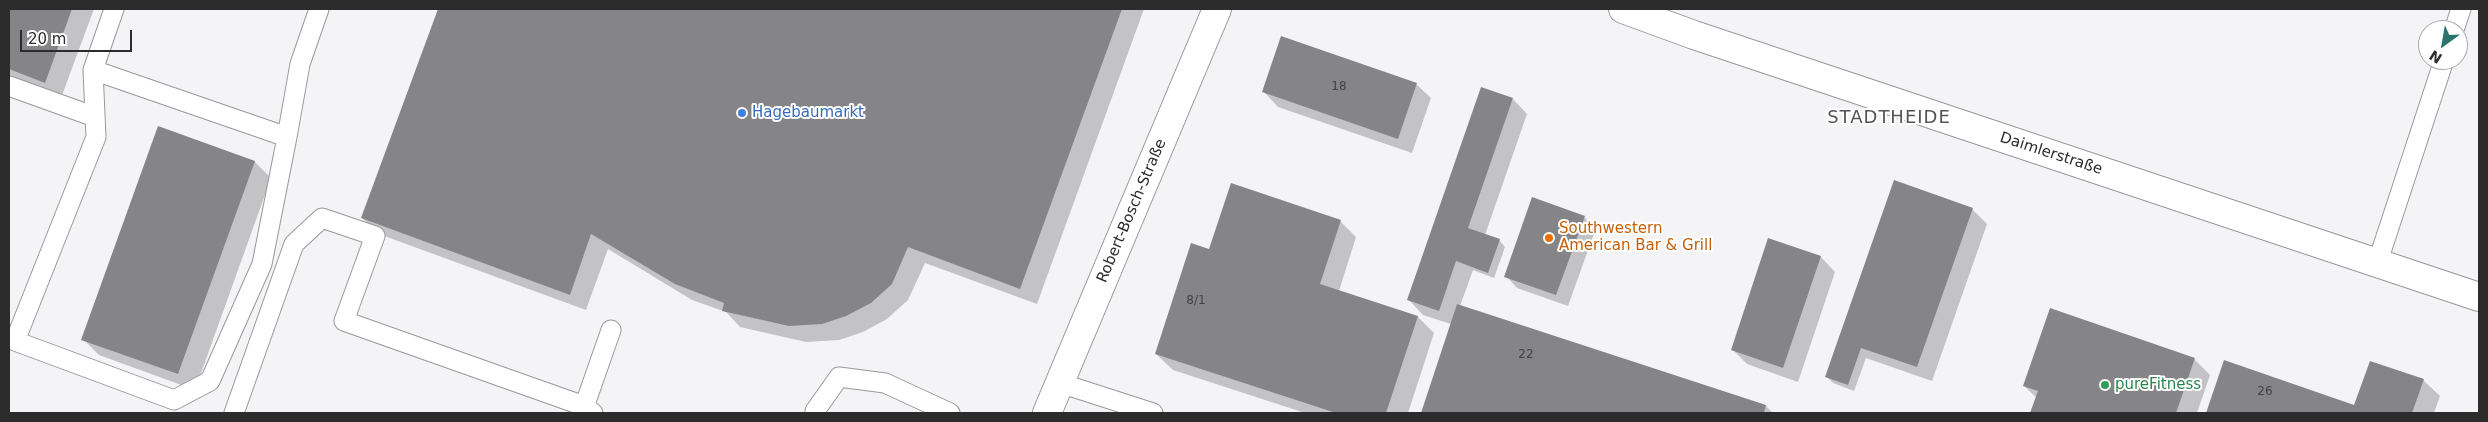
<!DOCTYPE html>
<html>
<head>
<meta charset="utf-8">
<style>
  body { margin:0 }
  #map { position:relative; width:2488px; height:422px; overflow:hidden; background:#f4f3f6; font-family:"DejaVu Sans",sans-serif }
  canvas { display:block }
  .frame { position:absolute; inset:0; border:10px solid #2c2c2d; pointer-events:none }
  .north { position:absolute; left:2418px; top:20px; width:50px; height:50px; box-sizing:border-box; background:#fff; border:1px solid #ababab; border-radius:50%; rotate:212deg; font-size:14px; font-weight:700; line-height:20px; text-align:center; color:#2c2c2d }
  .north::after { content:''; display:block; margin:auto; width:18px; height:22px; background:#2b736d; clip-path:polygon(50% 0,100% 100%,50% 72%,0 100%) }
  .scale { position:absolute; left:20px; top:30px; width:112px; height:22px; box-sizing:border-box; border:2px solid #2c2c2d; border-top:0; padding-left:6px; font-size:15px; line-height:18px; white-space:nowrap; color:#2c2c2d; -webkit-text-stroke:4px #fff; paint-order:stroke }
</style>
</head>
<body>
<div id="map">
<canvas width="2488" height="422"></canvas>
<div class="frame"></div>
<div class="north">N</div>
<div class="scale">20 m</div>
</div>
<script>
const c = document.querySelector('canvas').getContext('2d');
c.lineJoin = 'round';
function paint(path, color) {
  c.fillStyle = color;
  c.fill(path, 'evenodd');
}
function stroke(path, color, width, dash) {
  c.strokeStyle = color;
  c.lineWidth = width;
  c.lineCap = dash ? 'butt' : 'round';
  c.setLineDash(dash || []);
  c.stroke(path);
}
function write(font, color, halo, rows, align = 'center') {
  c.font = font + ' "DejaVu Sans",sans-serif';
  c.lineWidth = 4;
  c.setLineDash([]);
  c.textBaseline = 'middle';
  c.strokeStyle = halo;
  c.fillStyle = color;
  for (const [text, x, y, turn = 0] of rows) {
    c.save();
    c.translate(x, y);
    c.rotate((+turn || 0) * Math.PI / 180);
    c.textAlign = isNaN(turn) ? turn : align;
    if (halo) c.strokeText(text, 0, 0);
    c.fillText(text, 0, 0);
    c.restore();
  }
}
paint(new Path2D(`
  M9 9H94L61 98 9 79Z
  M440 9H1144L1037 304 925 263 908 300 887 319 863 332 839 340 806 342 740 327 726 312 692 300 608 249 586 310 379 234 362 218Z
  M1416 84 1431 98 1412 153 1278 107 1264 92Z
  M1513 99 1527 114 1485 235 1499 240 1505 247 1494 278 1473 270 1460 306 1766 406 1773 413H1422L1451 324 1423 315 1409 300Z
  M159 128 255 162 271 178 195 390 99 355 83 339Z
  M1972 209 1987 224 1932 381 1866 358 1854 391 1833 383 1827 377Z
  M1584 217 1596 228 1568 306 1517 288 1506 276Z
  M1340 221 1356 237 1339 291 1418 317 1434 333 1408 413H1305L1173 370 1156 354 1210 250Z
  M1821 257 1835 272 1798 382 1747 364 1732 349Z
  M2194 359 2210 375 2197 413H2032L2037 398 2024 386Z
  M2225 362 2355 407 2423 380 2440 396 2434 413H2207Z`), '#0003');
paint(new Path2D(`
  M9 9H72L45 83 9 69Z
  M438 9H1122L1020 289 908 247 892 284 871 303 846 316 822 324 789 326 722 311 724 303 675 284 591 234 570 295 361 218Z
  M1281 36 1417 83 1398 139 1262 92Z
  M1481 87 1513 98 1468 228 1500 239 1488 273 1456 261 1439 311 1407 300Z
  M158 126 255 161 178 374 81 340Z
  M1894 180 1973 208 1917 367 1861 348 1848 385 1825 377Z
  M1231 183 1341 220 1320 284 1418 316 1386 413H1336L1155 354 1191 243 1209 249Z
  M1532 197 1585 216 1556 295 1504 277Z
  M1768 238 1821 256 1783 368 1731 350Z
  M1457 304 1766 405 1764 413H1421Z
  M2050 308 2195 358 2176 413H2030L2038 391 2023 386Z
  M2224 360 2354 405 2370 361 2424 379 2412 413H2206Z`), '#858487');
const service = new Path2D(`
  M114 9 93 70 96 137 15 341 174 400 210 381 262 264 287 137
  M2454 30 2461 9
  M93 70 287 137 300 64 319 9
  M9 86 95 117
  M2378 261 2444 60
  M1060 383 1153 413
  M815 411 839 377 885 383 950 413
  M234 413 294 244 322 218 375 236 344 321 584 406 593 413
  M582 413 611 330`);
const minor = new Path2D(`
  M1623 9 1694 35 2479 297
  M1047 413 1217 9`);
stroke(service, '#99989b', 21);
stroke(minor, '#99989b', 30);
stroke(service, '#fff', 19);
stroke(minor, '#fff', 28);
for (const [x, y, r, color] of [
  [742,113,5,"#3f7fe0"],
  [1549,238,5,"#e8710a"],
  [2105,385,5,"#2e9e5b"]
]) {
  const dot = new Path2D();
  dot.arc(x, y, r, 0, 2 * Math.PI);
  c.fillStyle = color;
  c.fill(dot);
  stroke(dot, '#fff', 2);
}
write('12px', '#424244', null, [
  ["18",1339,87],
  ["8/1",1196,301],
  ["22",1526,355],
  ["26",2265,392]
]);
write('15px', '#366cbe', '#fff', [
  ["Hagebaumarkt",752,113]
], 'left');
write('15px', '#2c2c2d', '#fff', [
  ["Daimlerstraße",2051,154,18],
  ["Robert-Bosch-Straße",1132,211,-67]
]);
write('15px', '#c56008', '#fff', [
  ["Southwestern",1559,229],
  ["American Bar & Grill",1559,246]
], 'left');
write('15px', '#27864d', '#fff', [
  ["pureFitness",2115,385]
], 'left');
c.letterSpacing = '1px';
write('18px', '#555557', '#fff', [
  ["STADTHEIDE",1889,118]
]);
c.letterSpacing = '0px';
</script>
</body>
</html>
